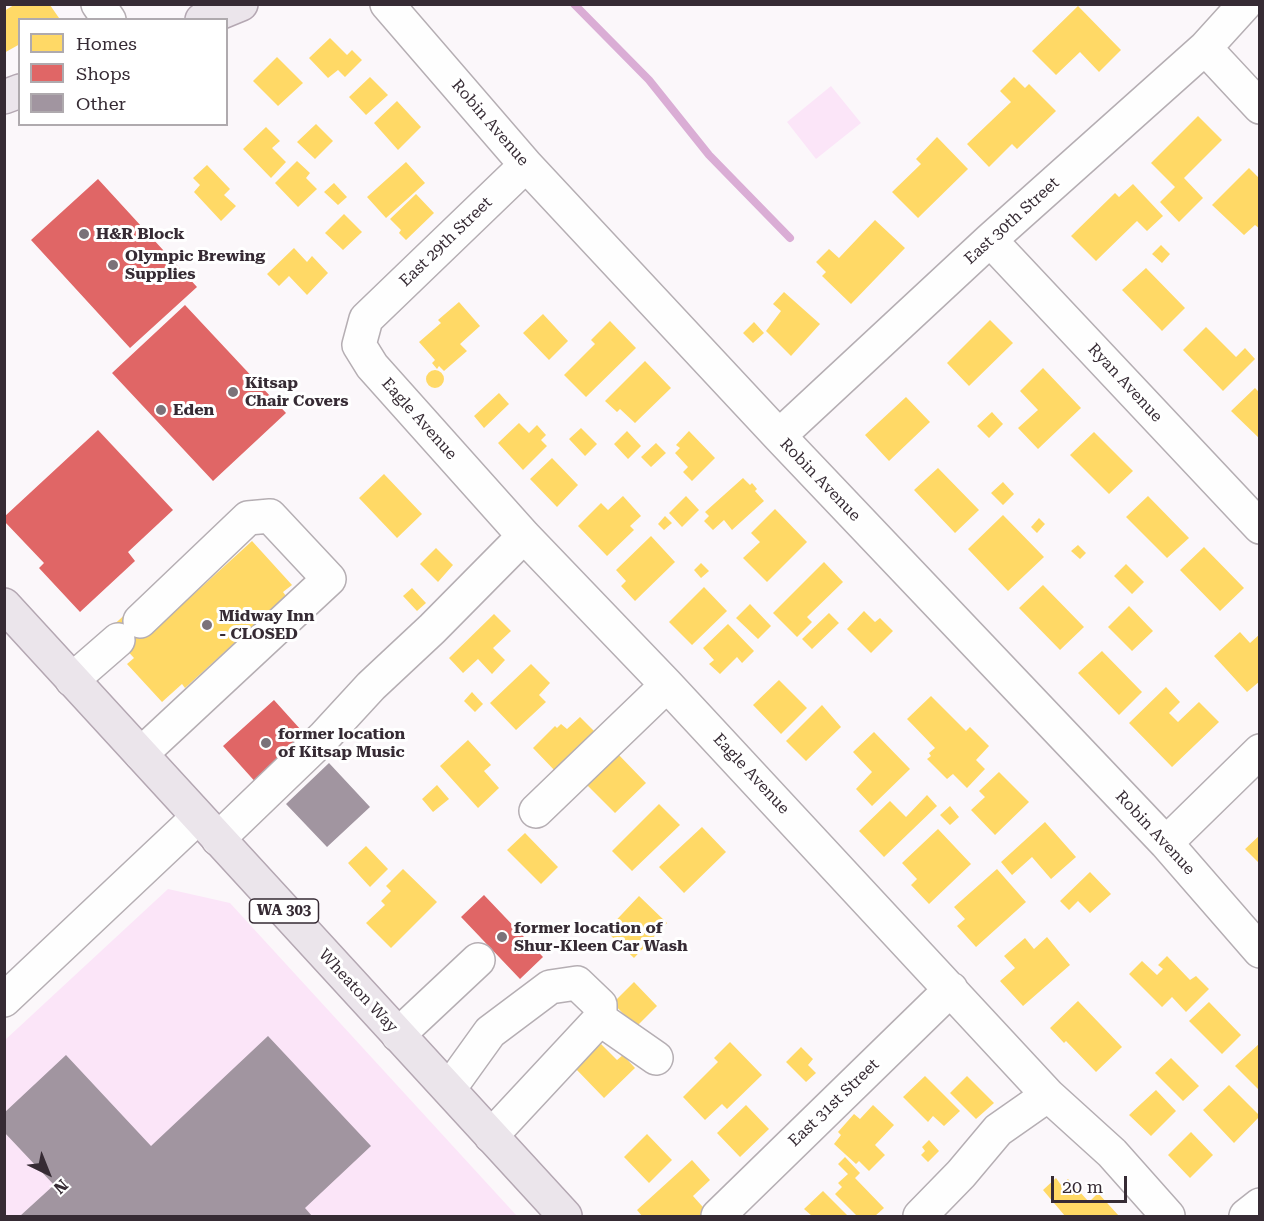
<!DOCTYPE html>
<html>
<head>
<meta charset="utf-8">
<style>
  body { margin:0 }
  #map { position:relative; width:1264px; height:1221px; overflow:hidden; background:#fbf7fa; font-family:"Roboto Serif",serif }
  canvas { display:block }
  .frame { position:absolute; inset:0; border:6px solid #362b34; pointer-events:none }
  .legend { position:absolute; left:18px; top:18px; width:210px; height:108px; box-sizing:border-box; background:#fff; border:2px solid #afaaae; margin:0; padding:8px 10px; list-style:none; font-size:18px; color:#362b34 }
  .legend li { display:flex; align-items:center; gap:12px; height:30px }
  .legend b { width:30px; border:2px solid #afaaae }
  .north { position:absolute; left:18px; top:1143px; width:60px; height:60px; -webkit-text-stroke:4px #fff; paint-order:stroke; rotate:137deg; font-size:16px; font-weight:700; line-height:24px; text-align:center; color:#362b34 }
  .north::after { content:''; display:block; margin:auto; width:21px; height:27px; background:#362b34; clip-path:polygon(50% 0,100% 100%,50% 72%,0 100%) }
  .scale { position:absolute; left:1051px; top:1176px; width:76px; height:27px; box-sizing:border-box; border:3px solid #362b34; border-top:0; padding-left:8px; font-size:18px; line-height:21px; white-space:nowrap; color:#362b34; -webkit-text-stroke:4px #fff; paint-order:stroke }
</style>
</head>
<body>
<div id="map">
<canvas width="1264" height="1221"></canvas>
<div class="frame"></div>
<ul class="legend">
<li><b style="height:16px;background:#ffd966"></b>Homes</li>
<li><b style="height:16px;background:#e06666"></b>Shops</li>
<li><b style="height:16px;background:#a195a0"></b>Other</li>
</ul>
<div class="north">N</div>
<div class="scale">20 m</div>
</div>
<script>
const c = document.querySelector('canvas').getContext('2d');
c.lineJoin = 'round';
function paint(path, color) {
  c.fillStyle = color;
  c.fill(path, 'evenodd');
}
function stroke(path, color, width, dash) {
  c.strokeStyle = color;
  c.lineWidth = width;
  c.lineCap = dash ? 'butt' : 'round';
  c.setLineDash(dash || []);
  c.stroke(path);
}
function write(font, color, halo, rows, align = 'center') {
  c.font = font + ' "Roboto Serif",serif';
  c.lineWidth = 6;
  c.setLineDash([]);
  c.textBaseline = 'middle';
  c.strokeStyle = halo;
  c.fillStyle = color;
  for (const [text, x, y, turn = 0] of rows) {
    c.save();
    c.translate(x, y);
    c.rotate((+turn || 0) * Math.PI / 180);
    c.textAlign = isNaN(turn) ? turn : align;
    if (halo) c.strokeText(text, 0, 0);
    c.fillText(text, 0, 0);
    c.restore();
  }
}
paint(new Path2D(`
  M831 86 861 123 816 159 787 122Z
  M168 889 230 903 517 1216H5V1040Z`), '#fbe5f8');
paint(new Path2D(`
  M14 5H50L59 18 20 20V44L4 53V11Z
  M1078 6 1121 50 1099 72 1080 52 1056 75 1032 51Z
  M330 38 347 55 352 50 362 60 345 77 338 70 328 78 309 58Z
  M277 57 303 83 278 106 253 81Z
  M370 77 388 95 366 115 349 97Z
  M1014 77 1025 88 1029 84 1056 111 1017 149 1012 144 989 167 967 144 1011 102 1000 91Z
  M397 101 421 127 398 150 374 123Z
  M1198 116 1222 140 1184 178 1203 198 1179 222 1160 202 1175 187 1151 163Z
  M316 124 333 141 315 159 297 142Z
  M266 127 280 141 272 148 286 162 271 178 243 149Z
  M937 137 968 169 918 218 892 192 921 164 916 159Z
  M297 161 310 173 306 178 317 189 298 207 275 183Z
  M406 162 425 183 386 218 367 197Z
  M207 165 230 189 224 195 236 206 221 221 194 192 200 185 193 178Z
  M1249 168 1260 179V229L1255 225 1244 235 1212 205Z
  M334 183 347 197 338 205 324 192Z
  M1133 184 1163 216 1147 231 1137 221 1096 261 1071 236 1115 193 1119 197Z
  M416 194 434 213 406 240 399 233 401 230 390 219Z
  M344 214 362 232 343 250 325 233Z
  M875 220 905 248 851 304 822 276 826 272 816 262 829 249 839 258Z
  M1161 245 1170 254 1162 263 1152 254Z
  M294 248 307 262 312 256 328 273 307 295 289 276 279 286 267 274Z
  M1146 268 1185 308 1162 331 1122 290Z
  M784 292 820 324 791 356 766 331 781 311 773 304Z
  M459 302 480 326 460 344 467 351 444 371 439 366 437 369 432 363 435 360 419 342 441 323 438 320Z
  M543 314 568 341 549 360 523 333Z
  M990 320 1013 343 969 386 947 363Z
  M610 321 636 348 586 397 564 375 595 344 591 340Z
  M754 322 764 333 753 343 743 333Z
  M1206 327 1236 357 1245 348 1255 359 1223 391 1183 350Z
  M645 361 671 388 635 423 620 409 617 412 605 401Z
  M1043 368 1081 408 1038 449 1018 428 1038 410 1020 391Z
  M426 379a9 9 0 1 1 18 0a9 9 0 1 1-18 0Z
  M1255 388 1260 393V439L1231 411Z
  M499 393 509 404 484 428 474 416Z
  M906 397 930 422 889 461 865 435Z
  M992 412 1003 424 989 438 977 426Z
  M519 423 529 433 537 425 546 435 541 440 547 446 523 470 498 443Z
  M581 428 597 444 585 456 569 439Z
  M627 431 641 446 628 459 614 444Z
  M689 431 715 458 692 481 683 472 688 467 675 453 680 448 676 445Z
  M1094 432 1133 471 1109 494 1070 455Z
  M656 443 666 453 651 467 641 457Z
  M552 458 578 485 557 507 530 479Z
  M938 468 979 510 955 533 914 490Z
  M384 474 422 514 397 538 359 498Z
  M743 478 750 485 752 483 757 489 755 491 764 501 732 530 724 520 713 530 704 521 709 516 705 512Z
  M1003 482 1014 494 1003 505 991 493Z
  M623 496 641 516 630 526 634 530 607 556 578 526 601 503 608 510Z
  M686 496 699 510 682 527 669 513Z
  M1148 496 1189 538 1167 558 1126 517Z
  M775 509 807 542 767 582 743 558 760 542 751 533Z
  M1003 515 1044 557 1008 591 968 549Z
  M665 516 672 523 664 530 658 524Z
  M1039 518 1045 524 1037 533 1031 527Z
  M651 536 675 562 635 601 621 586 626 581 616 570Z
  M252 541 292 585 283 592 286 596 185 688 182 684 162 702 127 664 134 658 108 630 130 610 151 633Z
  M1078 545 1086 553 1080 559 1071 551Z
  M1204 547 1244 588 1220 611 1180 570Z
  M436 548 453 565 438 582 420 564Z
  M824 562 843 582 807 617 812 622 797 637 773 613Z
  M701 563 709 571 701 578 694 570Z
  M1126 564 1144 582 1132 594 1114 576Z
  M1043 585 1084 627 1060 650 1019 608Z
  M704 587 727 611 692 645 669 622Z
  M412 588 426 603 417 611 403 596Z
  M750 604 771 626 758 639 736 618Z
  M1129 606 1153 631 1132 651 1108 627Z
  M864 611 875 622 880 618 893 631 871 653 847 629Z
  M829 613 839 623 812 649 802 639Z
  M494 614 511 631 493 648 505 660 492 674 478 659 463 673 449 658Z
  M728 624 754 651 742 663 737 657 720 674 709 664 714 660 703 648Z
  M1240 632 1250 643 1260 634V681L1247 692 1214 656Z
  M1102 651 1142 692 1119 715 1078 673Z
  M531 664 550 683 539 695 546 702 516 730 490 703Z
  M779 680 807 708 781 734 753 705Z
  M1166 687 1180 702 1169 713 1178 722 1199 702 1219 722 1172 767 1129 723Z
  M472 692 483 704 475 712 464 701Z
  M931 696 966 731 970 727 989 746 976 760 985 769 967 788 953 774 947 779 927 759 931 756 929 753 935 748 907 719Z
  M822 705 841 727 806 761 786 741Z
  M580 717 598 735 558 774 533 748 555 726 557 728 561 724 567 729Z
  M874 732 910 769 872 806 856 789 872 772 853 752Z
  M468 740 491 765 484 771 499 788 478 808 440 766Z
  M616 752 646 783 615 813 585 783Z
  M999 772 1029 802 995 835 971 810 985 797 979 791Z
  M437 785 449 799 433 812 422 799Z
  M927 795 937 806 884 857 859 831 890 801 906 817Z
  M659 804 680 825 632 871 612 851Z
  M950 806 959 817 950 825 940 815Z
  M1045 822 1076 857 1051 879 1032 857 1012 875 1001 862Z
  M702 827 726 852 684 893 659 867Z
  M938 829 971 864 929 904 911 885 917 879 902 863Z
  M525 833 558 867 541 884 507 850Z
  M1260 835V864L1245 849Z
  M366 846 388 869 370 887 348 863Z
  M403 869 437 902 391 948 366 923 385 905 381 901 391 891 386 886Z
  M997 869 1026 902 976 947 957 926 965 919 954 907Z
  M1090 872 1111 894 1090 913 1078 901 1069 910 1060 901Z
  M639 896 667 923 634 958 606 931Z
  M1047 937 1070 965 1023 1006 1000 981 1015 968 1004 956 1025 938 1034 949Z
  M1167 956 1190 980 1196 976 1209 989 1186 1012 1172 997 1162 1007 1129 974 1142 961 1157 975 1163 969 1158 965Z
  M634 982 657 1006 636 1027 613 1003Z
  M1078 1001 1122 1047 1096 1072 1066 1041 1064 1043 1050 1028Z
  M1209 1002 1241 1035 1222 1054 1189 1021Z
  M730 1042 762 1075 727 1109 722 1104 705 1120 683 1097 718 1062 714 1058Z
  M1260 1043V1091L1235 1066Z
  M601 1044 617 1060 623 1055 635 1068 604 1098 575 1068Z
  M801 1047 813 1059 808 1065 816 1073 806 1082 786 1062Z
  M1171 1058 1199 1086 1183 1101 1155 1073Z
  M925 1076 960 1111 944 1126 933 1116 928 1122 903 1097Z
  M967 1076 994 1103 976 1119 950 1093Z
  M1229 1085 1260 1116 1234 1143 1203 1110Z
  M1156 1090 1176 1111 1151 1136 1129 1115Z
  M746 1105 769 1129 740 1157 717 1133Z
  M873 1105 894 1125 875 1145 885 1155 869 1171 859 1161 856 1164 834 1144 841 1135 838 1132 854 1114 860 1119Z
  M1191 1132 1213 1155 1190 1178 1168 1155Z
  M647 1134 672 1160 649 1183 624 1157Z
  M929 1140 939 1151 928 1162 921 1155 925 1151 922 1147Z
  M845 1157 860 1173 855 1178 884 1208 875 1216H857L835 1194 842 1187 838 1183 848 1174 838 1164Z
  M692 1160 710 1180 693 1196 710 1215 642 1216 637 1210Z
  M1056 1178 1061 1185 1068 1179 1089 1202 1098 1193 1119 1216H1065L1043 1190Z
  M823 1191 848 1216H812L804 1209Z`), '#ffd966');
paint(new Path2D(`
  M98 179 197 287 130 348 31 240Z
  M185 305 286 413 213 481 112 373Z
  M98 430 173 510 128 552 135 561 80 612 39 568 44 563 4 521V517Z
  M274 700 310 740 259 786 223 746Z
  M484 895 543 957 520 979 461 917Z`), '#e06666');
stroke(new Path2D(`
  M574 4 649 80 709 155 790 238`), '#daadd5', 8);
paint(new Path2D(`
  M329 763 370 807 327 847 286 804Z
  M268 1036 371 1146 305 1208 312 1216H20L54 1185 4 1132V1113L66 1055 151 1146Z`), '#a195a0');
const minor = new Path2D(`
  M98 4 109 20
  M387 4 526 165 779 436 1166 843 1260 951
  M1205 48 1260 107
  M526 165 366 319 359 345 372 366 524 536 667 685 1048 1095 1112 1153 1168 1216
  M990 240 1260 527
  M779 436 990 240 1205 48 1245 4
  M140 621 248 518 270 516 329 579 141 754
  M72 680 118 640
  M536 811 667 685
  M218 839 324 737 371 686 432 629 524 536
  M1166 843 1260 751
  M4 1000 198 817
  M600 1019 656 1058
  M398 1035 478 960
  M449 1089 490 1032 550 987 577 983 600 1005V1019L491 1136
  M718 1216 951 989
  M920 1216 961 1174 998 1130 1048 1095
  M1246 1216 1260 1205`);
const major = new Path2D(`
  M202 20 241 4
  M4 97 20 91
  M4 605 565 1216`);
stroke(minor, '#b5aeb3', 36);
stroke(major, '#b4a7b2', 36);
stroke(minor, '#fefefe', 33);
stroke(major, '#ebe5eb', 33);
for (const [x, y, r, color] of [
  [84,234,6,"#7b7279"],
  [113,265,6,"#7b7279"],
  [233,392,6,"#7b7279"],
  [161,410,6,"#7b7279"],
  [207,625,6,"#7b7279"],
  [266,743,6,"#7b7279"],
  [502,937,6,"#7b7279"]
]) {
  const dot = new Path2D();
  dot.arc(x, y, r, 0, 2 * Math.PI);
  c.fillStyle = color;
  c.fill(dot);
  stroke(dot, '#fff', 2);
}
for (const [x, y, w] of [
  [284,911,69]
]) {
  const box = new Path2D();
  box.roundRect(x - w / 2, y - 12, w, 24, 4.5);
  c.fillStyle = '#fff';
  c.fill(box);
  stroke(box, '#362b34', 1.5);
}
write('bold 15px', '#362b34', null, [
  ["WA 303",284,911]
]);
write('16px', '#362b34', '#fff', [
  ["Robin Avenue",490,123,49],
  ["East 30th Street",1012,221,-42],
  ["East 29th Street",446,242,-44],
  ["Ryan Avenue",1125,383,47],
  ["Eagle Avenue",419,419,48],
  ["Robin Avenue",820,480,46],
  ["Eagle Avenue",751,774,47],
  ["Robin Avenue",1155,833,47],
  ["Wheaton Way",358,991,47],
  ["East 31st Street",834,1103,-44]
]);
write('bold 16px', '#362b34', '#fff', [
  ["H&R Block",96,234],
  ["Olympic Brewing",125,256],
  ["Supplies",125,274],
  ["Kitsap",245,383],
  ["Chair Covers",245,401],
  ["Eden",173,410],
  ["Midway Inn",219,616],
  ["- CLOSED",219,634],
  ["former location",278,734],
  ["of Kitsap Music",278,752],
  ["former location of",514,928],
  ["Shur-Kleen Car Wash",514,946]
], 'left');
</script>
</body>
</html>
